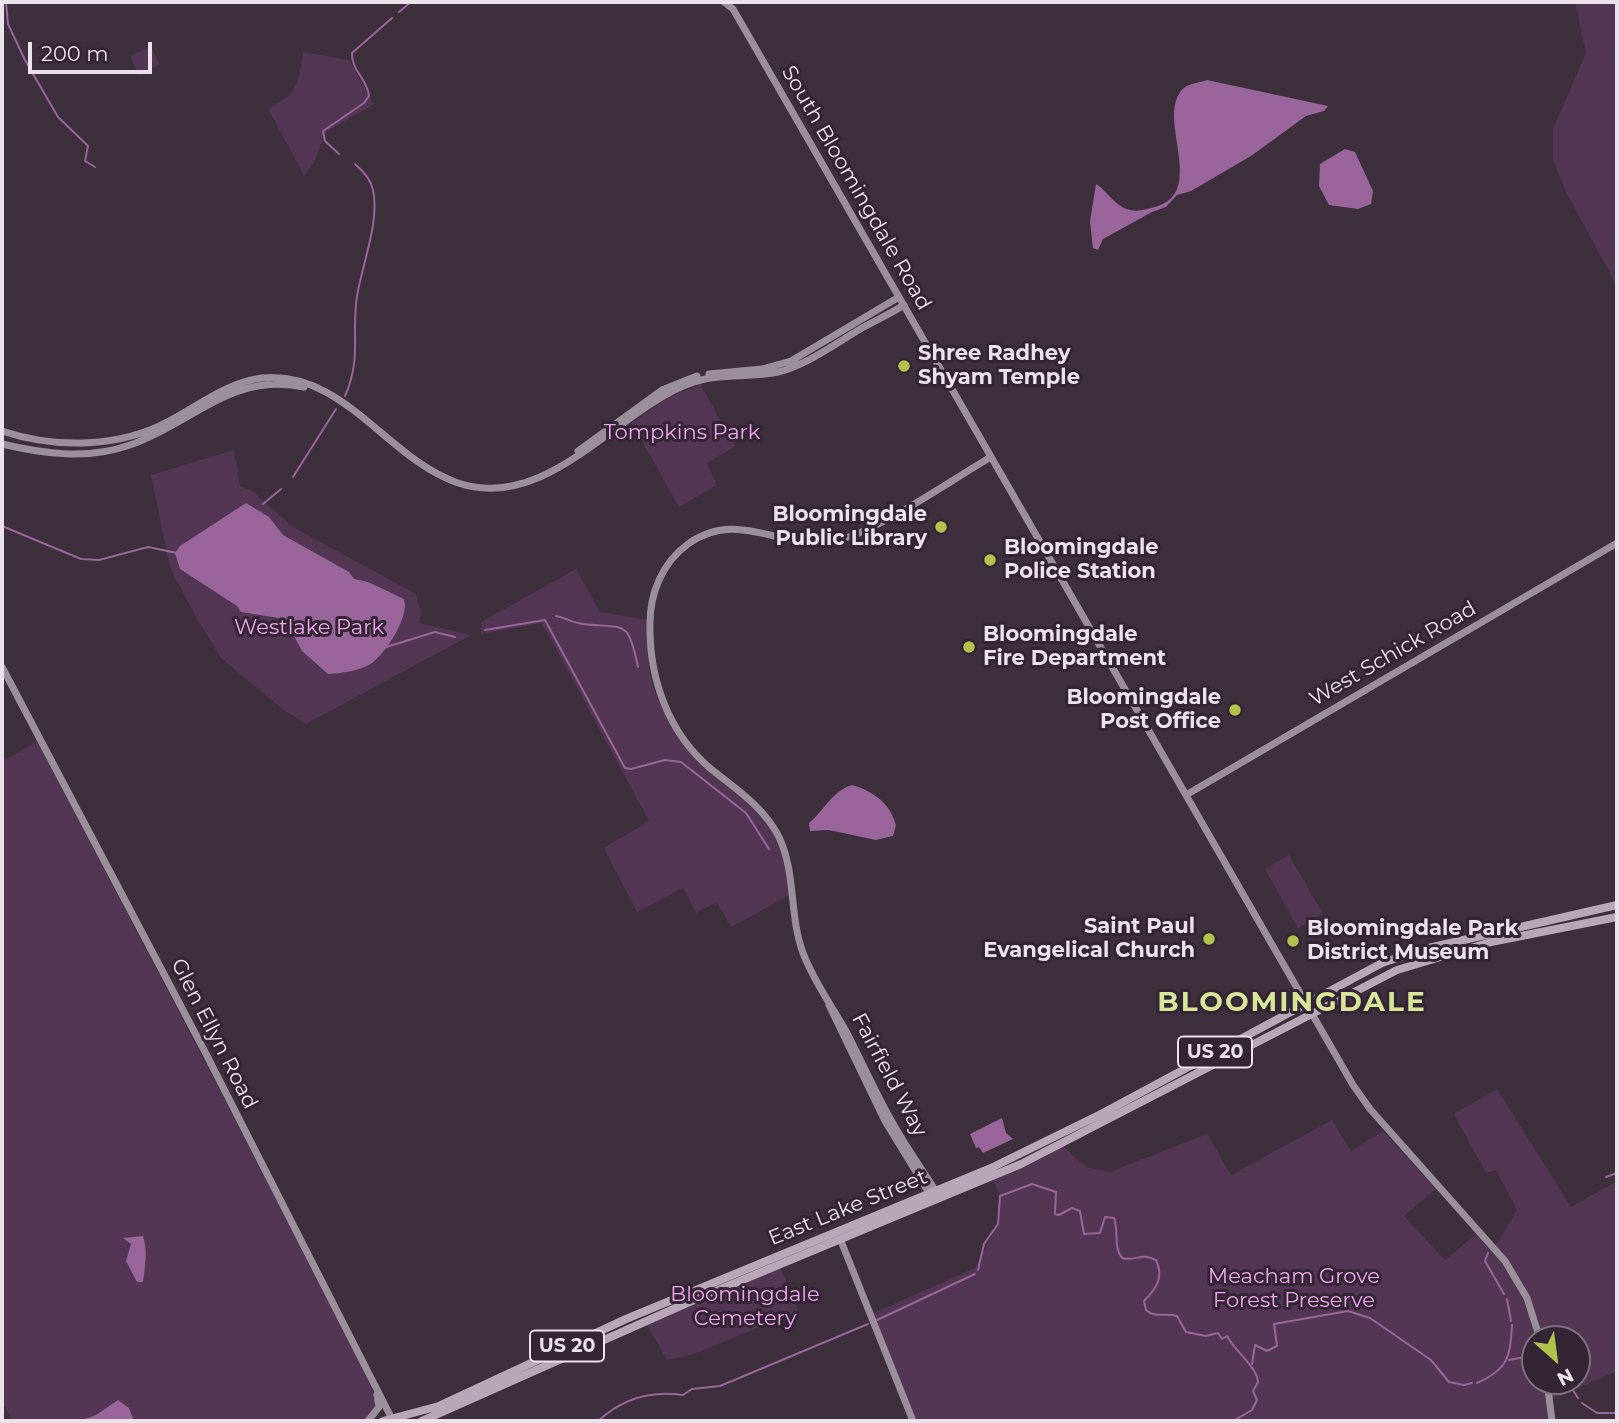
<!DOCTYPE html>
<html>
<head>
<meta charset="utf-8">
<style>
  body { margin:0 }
  #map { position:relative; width:1619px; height:1423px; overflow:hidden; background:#3e2f3d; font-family:Montserrat,sans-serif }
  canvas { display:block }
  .frame { position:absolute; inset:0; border:4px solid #ece2ec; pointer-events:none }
  .north { position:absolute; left:1521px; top:1325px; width:70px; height:70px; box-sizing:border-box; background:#332533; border:2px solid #7d717d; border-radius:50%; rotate:152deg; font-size:19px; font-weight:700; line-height:28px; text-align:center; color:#ece2ec }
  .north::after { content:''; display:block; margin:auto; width:24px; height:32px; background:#b2c34c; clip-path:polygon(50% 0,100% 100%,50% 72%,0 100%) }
  .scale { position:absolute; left:28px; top:42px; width:124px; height:32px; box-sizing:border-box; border:4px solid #ece2ec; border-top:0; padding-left:9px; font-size:21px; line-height:24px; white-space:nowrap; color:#ece2ec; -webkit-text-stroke:5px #332533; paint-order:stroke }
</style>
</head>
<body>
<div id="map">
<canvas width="1619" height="1423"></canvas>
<div class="frame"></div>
<div class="north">N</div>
<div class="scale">200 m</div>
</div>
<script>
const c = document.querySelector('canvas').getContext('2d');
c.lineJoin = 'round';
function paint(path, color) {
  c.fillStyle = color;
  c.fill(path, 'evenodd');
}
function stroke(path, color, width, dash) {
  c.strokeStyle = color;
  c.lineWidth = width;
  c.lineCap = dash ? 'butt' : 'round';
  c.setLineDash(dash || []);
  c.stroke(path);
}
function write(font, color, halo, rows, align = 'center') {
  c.font = font + ' Montserrat,sans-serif';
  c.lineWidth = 6;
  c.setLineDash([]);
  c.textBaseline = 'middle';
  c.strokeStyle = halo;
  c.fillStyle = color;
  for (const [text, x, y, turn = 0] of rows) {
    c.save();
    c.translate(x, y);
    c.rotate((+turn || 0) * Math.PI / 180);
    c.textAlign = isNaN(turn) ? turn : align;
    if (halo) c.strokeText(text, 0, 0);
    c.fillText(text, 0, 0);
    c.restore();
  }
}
paint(new Path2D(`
  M1575 2H1617V286L1566 192 1553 160V129L1586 53Z
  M150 46 160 64 139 75 130 56Z
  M303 52 349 60 374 104 326 132 314 163 304 175 268 109C299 93 298 85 303 52Z
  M700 384 735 446 707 463 717 485 679 507 632 423 665 399Z
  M234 450 240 486 252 491 293 527 416 594 421 613 419 623 471 635 306 724 285 711 221 658 197 619 170 568 151 475Z
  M576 569 600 612 648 620C649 637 646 658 650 674 667 758 752 778 780 842 787 859 787 878 790 895L731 927 717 902 696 913 683 888 637 912 604 848 649 821 542 623 481 634V622Z
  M37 741 355 1349 375 1397 377 1405 365 1421H13L2 1402V762Z
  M1289 855 1323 914 1298 928 1265 869Z
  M1497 1089 1571 1207 1617 1181V1371L1546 1402 1548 1421H913L869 1315 975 1268 998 1224 1000 1196 992 1177 1063 1146 1086 1167 1110 1172 1207 1134 1231 1175 1332 1120 1351 1151 1383 1131 1436 1189 1404 1216 1445 1260 1476 1234 1492 1252 1517 1210 1496 1170 1486 1173 1454 1114ZM1535 1339H1577V1381H1535Z
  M780 1267 798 1311 694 1354 667 1360 646 1323Z`), '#533654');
paint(new Path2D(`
  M1207 80 1328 106 1324 111 1306 116 1251 156 1191 191 1177 195 1166 207 1152 212 1103 239 1098 250 1093 248 1090 221 1096 184C1106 190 1112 202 1124 208 1136 213 1143 210 1155 207 1206 193 1160 125 1179 94 1185 83 1196 84 1207 80Z
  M1345 149 1355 152 1373 191 1371 204 1358 209 1329 205 1319 186 1320 164Z
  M246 503 269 517 283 535 349 572 354 579 368 582 404 599C410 616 386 653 372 663 362 670 340 674 328 674L302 651 285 619 241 612 237 606 180 569 175 553 180 546Z
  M852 785C873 791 890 803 896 825L893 836 876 840 829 830 810 831 809 823C824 811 832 791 852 785Z
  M1002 1118 1006 1133 1013 1139 983 1153 979 1147 976 1148 970 1134Z
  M143 1236C148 1250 145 1267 143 1282H137L126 1261 131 1244 123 1238Z
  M118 1400 129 1408 134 1421H80L96 1415Z`), '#99659a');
stroke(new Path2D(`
  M6 2 8 24 25 60 58 117 88 146 85 161 95 167
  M399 12 411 2
  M339 154 325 141 323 131 364 103 369 96C368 80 351 70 352 53L392 18
  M345 396C362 357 351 335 357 296 362 265 380 221 373 190 371 179 363 171 355 164
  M293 477 336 409
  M263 504 281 489
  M2 526 81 559 99 560 148 547 177 553
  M556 616C565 618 574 623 583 624 625 629 628 618 638 667
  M485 630 545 620 625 768 631 769 665 760 681 762 746 813 769 849
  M383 648 435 632 455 637
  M1606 1177 1617 1173
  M1488 1253 1485 1261 1504 1294
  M978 1270 984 1244 998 1224 1000 1196 1032 1184 1056 1192 1055 1214 1059 1215 1072 1208 1080 1211 1084 1234 1100 1233 1105 1217 1114 1218C1119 1231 1113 1247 1122 1258 1136 1262 1140 1252 1156 1260 1164 1277 1157 1288 1144 1301L1146 1310C1156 1319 1166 1312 1177 1316L1186 1332 1206 1336 1218 1333 1222 1339 1227 1336C1234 1350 1258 1368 1258 1382L1253 1391 1257 1400 1252 1410 1233 1421
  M1507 1299 1511 1321
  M875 1321 975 1274
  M1509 1360 1535 1355
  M1252 1364 1255 1345 1267 1351 1277 1346 1274 1324 1348 1311 1370 1318 1431 1360 1449 1382 1464 1385 1472 1383
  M1567 1381 1578 1398
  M1477 1383C1508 1369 1510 1358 1512 1325
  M1582 1403 1597 1413H1617
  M598 1421C622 1399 650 1390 683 1395L692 1389 720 1386 868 1324`), '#99659a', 2);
stroke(new Path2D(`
  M724 2 733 9 1353 1085 1370 1109 1505 1261 1527 1298 1540 1339
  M709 374 762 369 791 361 899 297
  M2 431C56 449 121 448 171 420 201 404 228 382 262 378 344 370 387 459 458 483 549 513 618 407 694 382 720 373 751 378 778 372 807 365 836 343 862 328 876 320 890 314 904 305
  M2 444C44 454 88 460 130 445 193 423 231 372 304 387
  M578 451 662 390 697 376
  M2 667 204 1050 392 1419
  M1186 795 1617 543
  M829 1005 885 1121 932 1198
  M937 1193C922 1169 905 1146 891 1120 875 1092 862 1062 847 1033 832 1006 814 982 803 953 789 915 796 873 779 837 764 807 736 789 711 769 668 733 649 678 650 624 650 593 662 563 688 544 739 508 780 551 834 541 876 533 951 480 991 457
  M841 1241 913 1421
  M1547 1381 1552 1421
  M368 1421 379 1407 377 1395`), '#9b8f9b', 7);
stroke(new Path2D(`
  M383 1421 439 1406 626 1319 991 1168 1101 1114 1382 963 1424 949 1617 905
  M422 1421 687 1303 1021 1164 1397 970 1491 942 1617 917`), '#b8a8b7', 8);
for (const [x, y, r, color] of [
  [904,366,7,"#b2c34c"],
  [941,527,7,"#b2c34c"],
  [990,560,7,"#b2c34c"],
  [969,647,7,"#b2c34c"],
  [1235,710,7,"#b2c34c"],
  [1209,939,7,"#b2c34c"],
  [1293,941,7,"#b2c34c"]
]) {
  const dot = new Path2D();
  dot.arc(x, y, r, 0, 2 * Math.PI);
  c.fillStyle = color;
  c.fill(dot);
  stroke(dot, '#332533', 2.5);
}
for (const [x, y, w] of [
  [1215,1052,74],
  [567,1346,74]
]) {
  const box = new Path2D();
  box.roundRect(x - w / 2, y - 15.5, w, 31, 5);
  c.fillStyle = '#332533';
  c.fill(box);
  stroke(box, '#ece2ec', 2);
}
write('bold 19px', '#ece2ec', null, [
  ["US 20",1215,1052],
  ["US 20",567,1346]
]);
write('21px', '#ece2ec', '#332533', [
  ["South Bloomingdale Road",856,188,60],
  ["West Schick Road",1393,654,-30],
  ["Glen Ellyn Road",214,1034,63],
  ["Fairfield Way",889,1075,62],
  ["East Lake Street",848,1208,-22]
]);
write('bold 21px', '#ece2ec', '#332533', [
  ["Shree Radhey",918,354],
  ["Shyam Temple",918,378],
  ["Bloomingdale",927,515,"right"],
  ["Public Library",927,539,"right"],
  ["Bloomingdale",1004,548],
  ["Police Station",1004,572],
  ["Bloomingdale",983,635],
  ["Fire Department",983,659],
  ["Bloomingdale",1221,698,"right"],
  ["Post Office",1221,722,"right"],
  ["Saint Paul",1195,927,"right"],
  ["Evangelical Church",1195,951,"right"],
  ["Bloomingdale Park",1307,929],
  ["District Museum",1307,953]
], 'left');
write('21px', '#efa6ef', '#332533', [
  ["Tompkins Park",682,433],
  ["Westlake Park",309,628],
  ["Meacham Grove",1294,1277],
  ["Forest Preserve",1294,1301],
  ["Bloomingdale",745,1295],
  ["Cemetery",745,1319]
]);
c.letterSpacing = '2px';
write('bold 28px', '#d8e699', '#332533', [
  ["BLOOMINGDALE",1292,1003]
]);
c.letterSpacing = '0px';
</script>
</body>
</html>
